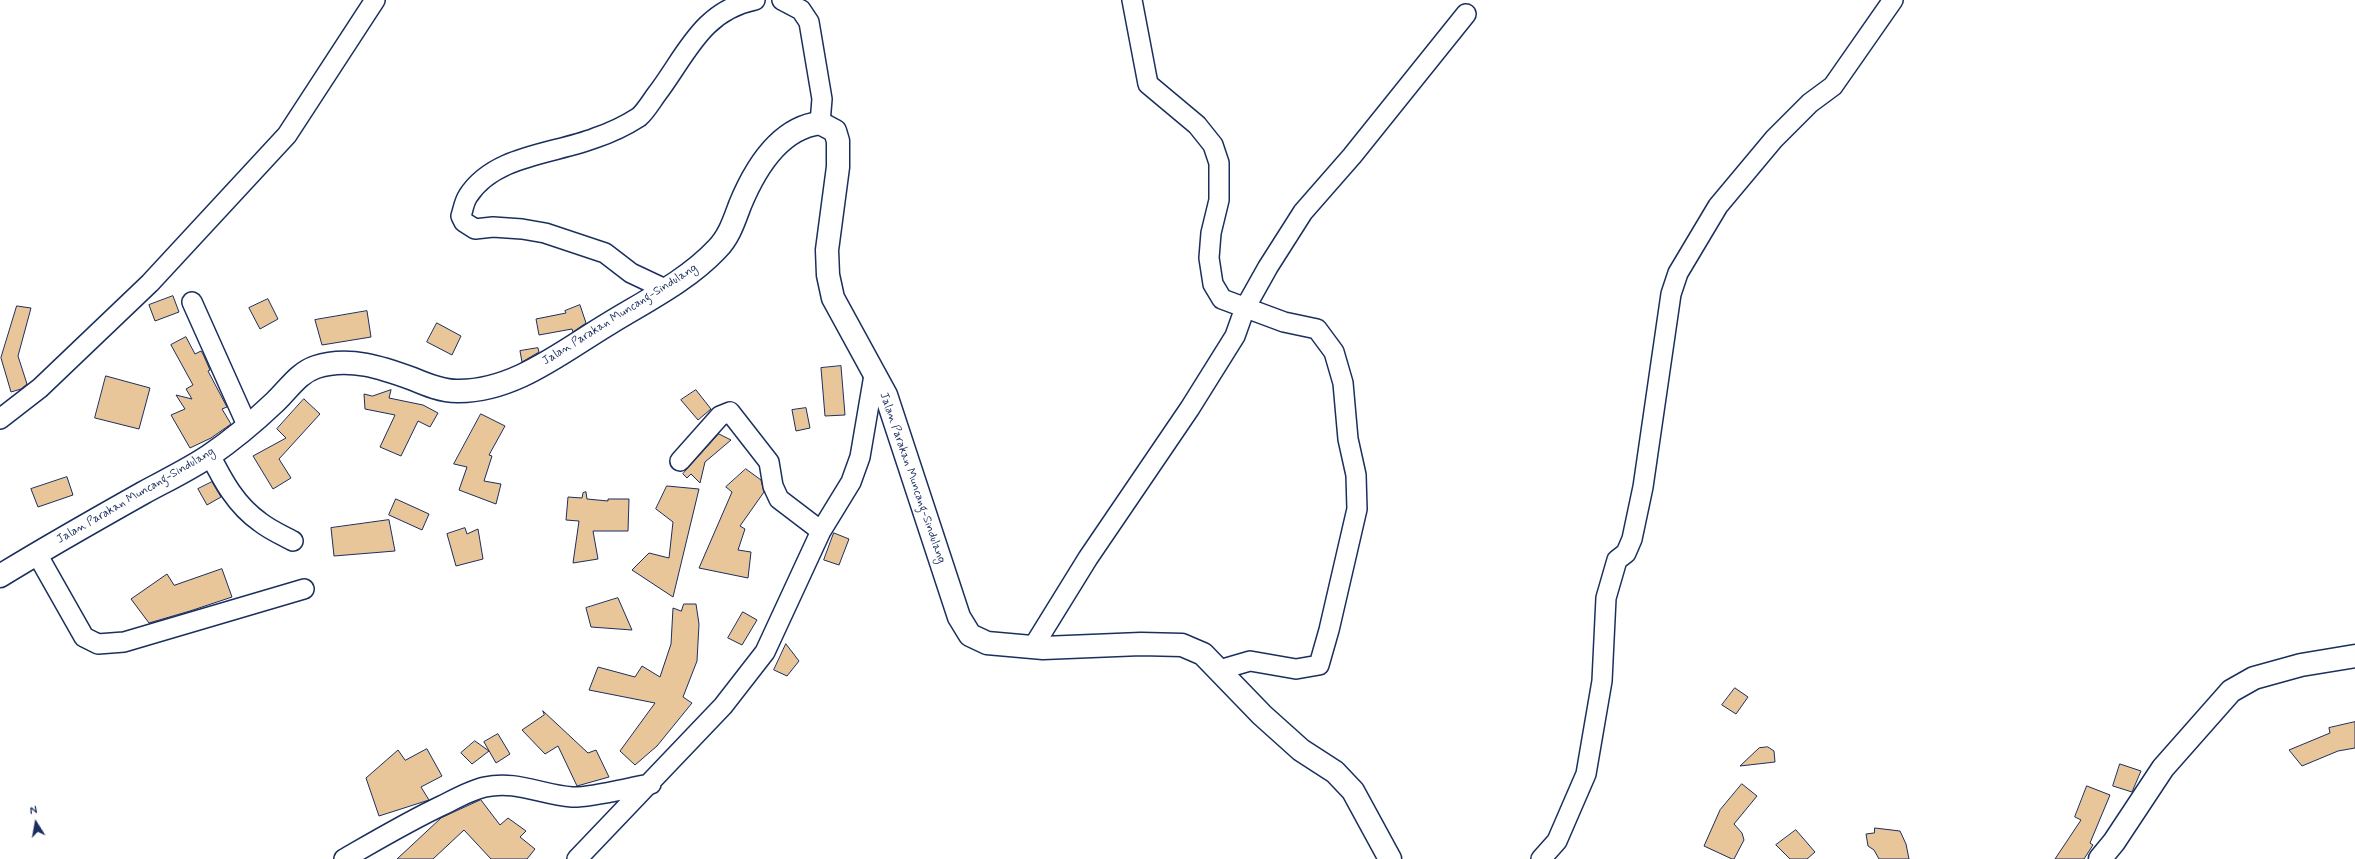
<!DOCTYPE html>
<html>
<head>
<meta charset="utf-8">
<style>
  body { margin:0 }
  #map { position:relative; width:2355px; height:859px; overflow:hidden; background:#fff; font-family:Mynerve,sans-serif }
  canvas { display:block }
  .north { position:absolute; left:16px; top:803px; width:40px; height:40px; -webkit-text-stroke:3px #fff; paint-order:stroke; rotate:349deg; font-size:11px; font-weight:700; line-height:16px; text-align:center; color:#1b2f5e }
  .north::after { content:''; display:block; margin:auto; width:14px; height:18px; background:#1b2f5e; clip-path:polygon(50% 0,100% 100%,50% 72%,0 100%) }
</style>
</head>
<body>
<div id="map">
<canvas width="2355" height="859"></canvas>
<div class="north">N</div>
</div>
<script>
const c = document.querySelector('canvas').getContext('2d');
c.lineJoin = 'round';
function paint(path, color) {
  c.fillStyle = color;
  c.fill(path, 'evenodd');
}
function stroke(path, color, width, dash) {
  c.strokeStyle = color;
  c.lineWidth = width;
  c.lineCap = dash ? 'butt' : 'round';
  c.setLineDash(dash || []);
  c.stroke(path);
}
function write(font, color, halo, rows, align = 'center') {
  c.font = font + ' Mynerve,sans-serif';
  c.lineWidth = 3;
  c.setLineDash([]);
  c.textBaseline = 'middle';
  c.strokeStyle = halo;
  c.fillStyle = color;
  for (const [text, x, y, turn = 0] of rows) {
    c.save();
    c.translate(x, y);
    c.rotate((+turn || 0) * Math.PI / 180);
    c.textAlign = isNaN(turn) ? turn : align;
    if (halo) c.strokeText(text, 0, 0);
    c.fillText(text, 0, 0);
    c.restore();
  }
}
const building = new Path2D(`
  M173 296 179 312 155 321 149 305Z
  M268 299 278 319 260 329 249 308Z
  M580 305 586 323 573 332 572 329 539 335 536 319 566 313 565 311Z
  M17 306 31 308 18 356 27 384 21 389 11 392 1 358Z
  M367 311 371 337 322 345 315 320Z
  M437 323 461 336 452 355 427 342Z
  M186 337 195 354 201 351 203 354 210 370 208 371 227 407 222 409 231 424 211 438 190 448 171 415 185 409 176 395 192 399 186 389 193 385 171 345Z
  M538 348 539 352 522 362 520 351Z
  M841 366 845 415 825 416 821 368Z
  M106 376 150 388 139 429 95 418Z
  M391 390 389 398 423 405 438 413 430 427 418 421 401 456 380 447 395 415 365 409 364 394 372 396Z
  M696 390 711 409 698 420 681 400Z
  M304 399 320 414 279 459 291 478 273 489 253 456 286 438 277 429Z
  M806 408 810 428 796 431 792 410Z
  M481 414 505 426 489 455 492 456 484 481 501 484 496 504 459 490 467 467 454 464Z
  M719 434 731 440 705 462 700 483 691 474 687 478 683 474Z
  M746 469 761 480 764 492 740 526 745 529 738 550 751 552 748 578 699 568 732 492 726 487Z
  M67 477 73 495 38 507 31 489Z
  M212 482 221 497 207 505 198 489Z
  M667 486 699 489 673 597 632 570 649 553 669 558 673 522 656 509Z
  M586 492 587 499 608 501V499H629L628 531H593L598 559 573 563 579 521 566 520 568 497 582 498 583 493Z
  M396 499 429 514 422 530 389 515Z
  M389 520 395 551 334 556 331 528Z
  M465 528 467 534 478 529 483 559 456 566 447 534Z
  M834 533 849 539 839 565 824 560Z
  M222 569 232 597 190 611 149 623 131 599 167 574 174 585Z
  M618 598 632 630 591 627 586 608Z
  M684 604H696L699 624 697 661 683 697 692 703 657 746 635 765 620 751 655 703 589 690 598 667 635 677 642 666 660 677 671 644 673 608 681 611Z
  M743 612 757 620 742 645 728 638Z
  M786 644 799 661 787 676 774 670Z
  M1735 688 1748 697 1736 714 1722 705Z
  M543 711 588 753 596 750 609 777 577 786 558 746 545 754 522 730 544 715Z
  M2355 722V748L2338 751 2302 766 2289 750 2330 733 2329 728Z
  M498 734 510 754 496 763 484 742Z
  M475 741 489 751 472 764 461 753Z
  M1768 747 1774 751 1775 762 1740 766 1759 748Z
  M427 749 442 776 421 787 429 800 379 816 366 778 398 750 405 760Z
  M2120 764 2141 771 2132 792 2113 786Z
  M1742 784 1757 796 1734 824 1742 833 1744 840 1734 859H1732L1704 846 1720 810Z
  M2087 786 2110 795 2090 843 2093 845 2084 859H2055L2081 820 2075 817Z
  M481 800 500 825 508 818 526 831 520 837 535 849 527 859H491L464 830 433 859H397L441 818Z
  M1875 828 1900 831 1906 844 1909 859H1879L1874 850 1868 846 1866 834 1874 833Z
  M1796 830 1815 852 1807 859H1790L1776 845Z`);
paint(building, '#e9c59a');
stroke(building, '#1b2f5e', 1);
const minor = new Path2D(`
  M782 0 801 10 809 22 822 99 820 123
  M1132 0 1148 84 1197 125 1213 145 1219 163V200L1211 233 1209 258 1213 284 1222 299 1284 322 1317 329 1334 352 1343 383 1348 439 1356 475 1357 509 1329 630 1319 665 1296 669 1250 661 1219 670
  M665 289 631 273 605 253 545 233 522 229 493 227 475 229 464 222 461 216C463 210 464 202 468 196 494 155 554 154 595 138 610 133 625 126 639 117 645 112 651 102 656 95 686 56 701 11 755 0
  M192 302 247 425
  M0 419 40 388 150 283 287 135 375 0
  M210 455C223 481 236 505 260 522 270 530 282 535 293 541
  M680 461 720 416 730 412 769 462 773 486 779 499 821 531
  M37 554 84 637 98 644 124 642 304 589
  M1033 647 1088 558 1190 408 1235 336 1245 308 1268 267 1303 212 1352 156 1466 14
  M344 859C377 840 409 821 443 805 457 798 471 790 485 787 516 780 542 795 572 797 590 798 631 787 651 784
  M577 859 723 706 765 652 821 531 851 482 860 457 874 375
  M1541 859 1557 841 1586 774 1602 681 1606 598 1617 560 1626 553 1632 539 1643 487 1671 294 1678 273 1718 206 1774 139 1810 103 1833 86 1893 0`);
const tertiary = new Path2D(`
  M0 576C47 547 95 520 143 493 165 481 188 470 209 456 231 441 255 421 275 402 288 390 298 373 316 367 349 356 383 368 413 379 427 385 442 391 457 391 514 392 563 351 610 323 646 301 688 280 717 249 729 237 734 221 740 205 754 171 779 128 820 123L835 131 838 141V167L827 250 828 275 833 298 886 395 959 617 970 635 987 643 1043 648 1141 644 1182 645 1203 654 1262 715 1301 750 1335 772 1353 791 1390 859
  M2100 859 2114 842 2163 768 2231 691 2254 678 2301 665 2355 656`);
stroke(minor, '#1b2f5e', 22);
stroke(tertiary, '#1b2f5e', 25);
stroke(minor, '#fff', 19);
stroke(tertiary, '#fff', 22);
write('12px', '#1b2f5e', '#fff', [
  ["Jalan Parakan Muncang-Sindulang",620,315,-32],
  ["Jalan Parakan Muncang-Sindulang",912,478,71],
  ["Jalan Parakan Muncang-Sindulang",136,496,-30]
]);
</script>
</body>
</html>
